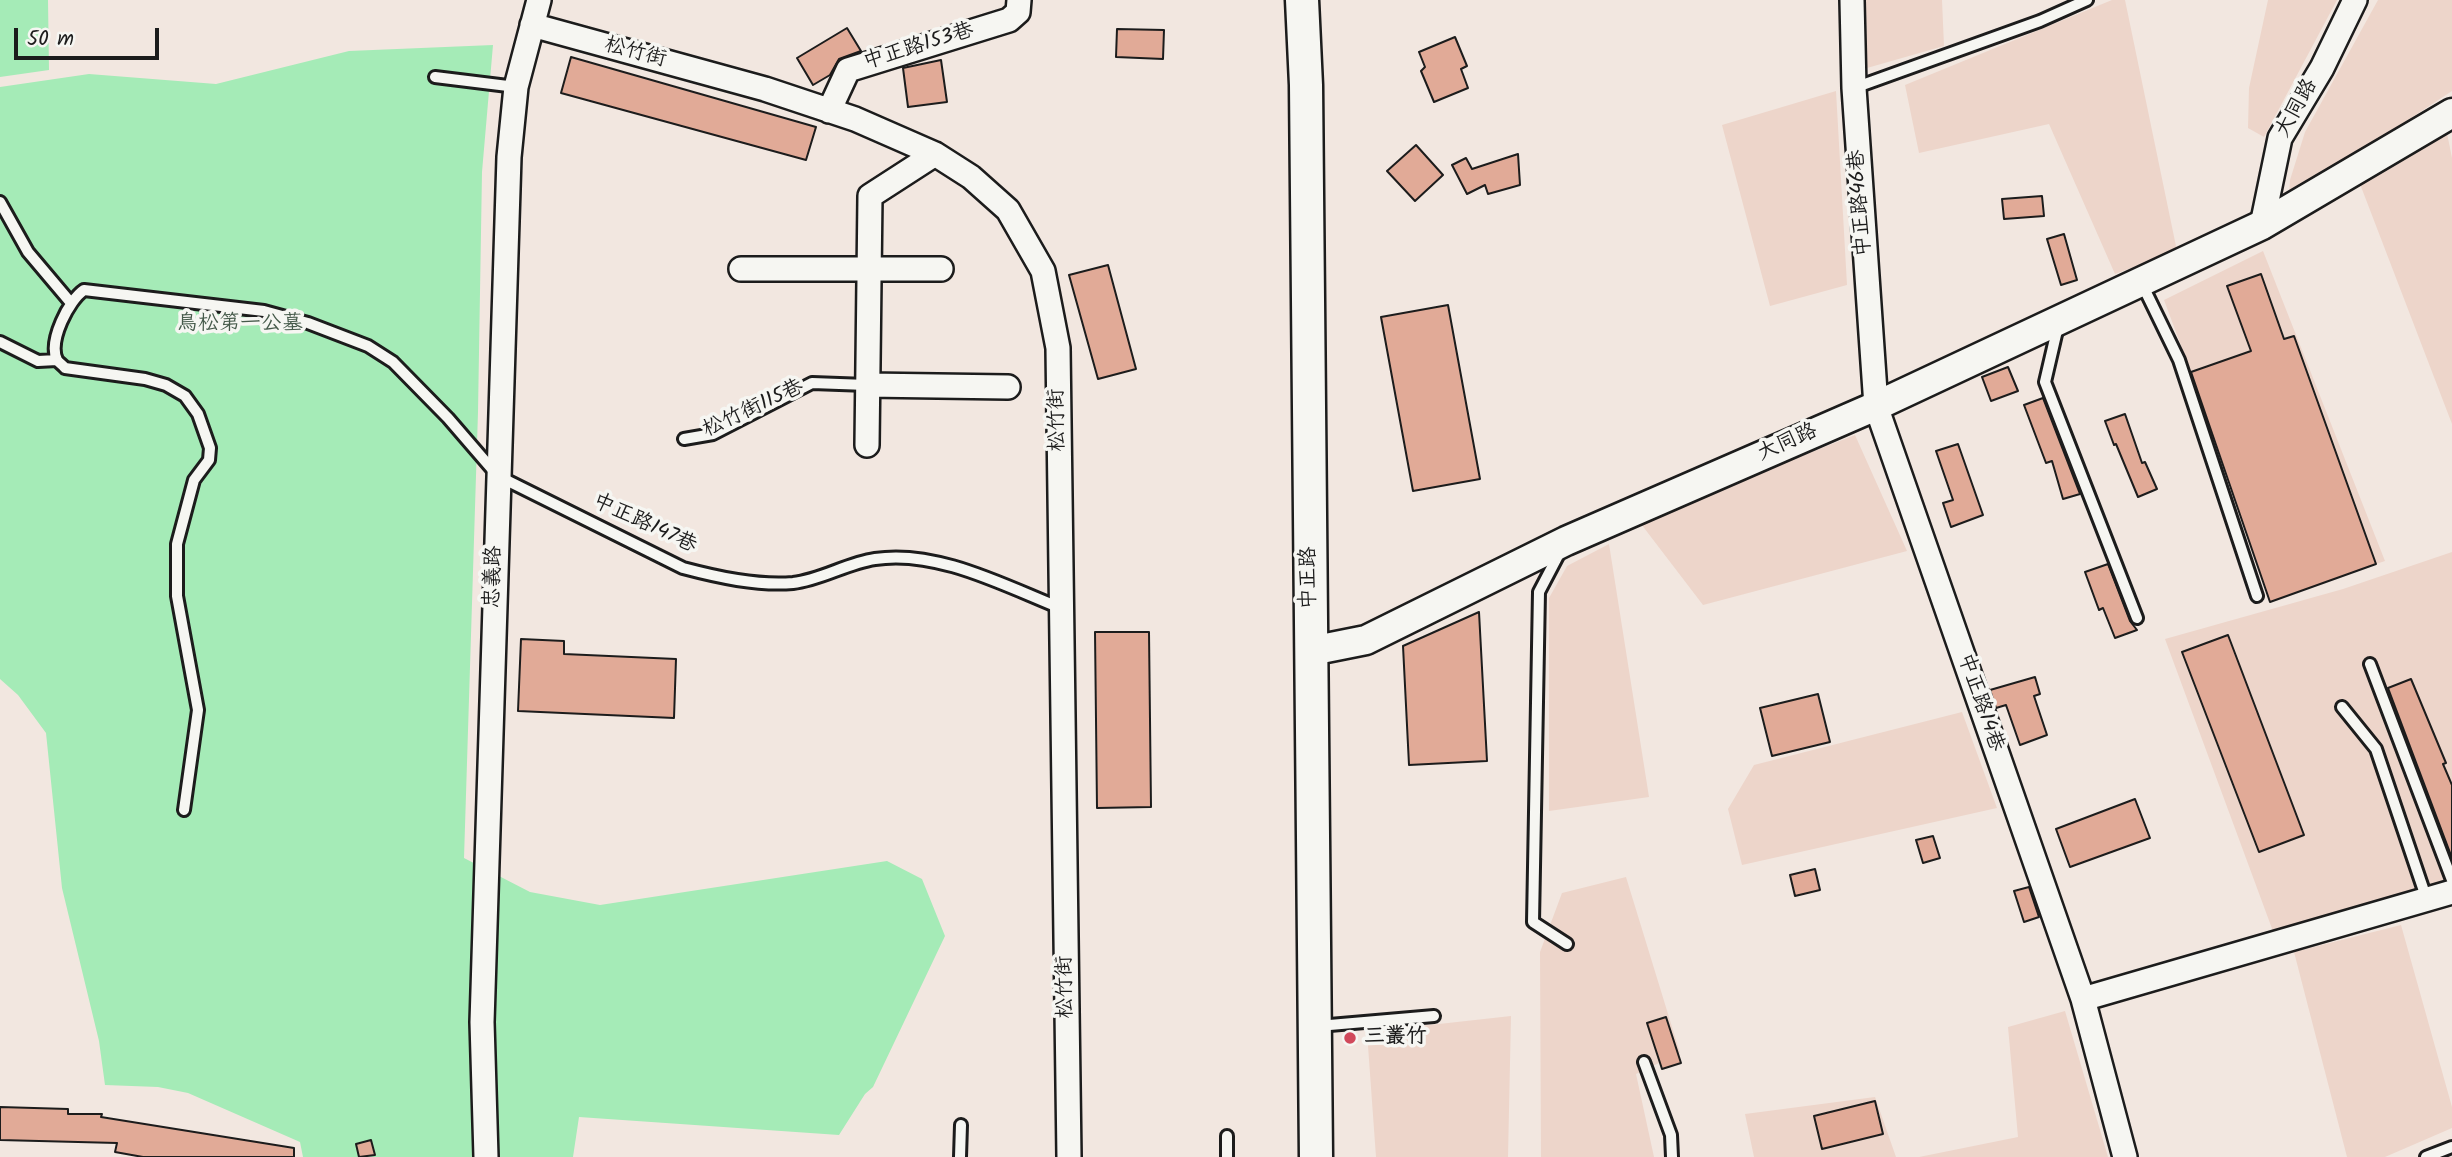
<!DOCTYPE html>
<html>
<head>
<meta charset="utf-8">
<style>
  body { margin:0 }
  #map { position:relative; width:2452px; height:1157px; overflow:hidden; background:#f2e7e0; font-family:Kalam,sans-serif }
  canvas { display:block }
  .scale { position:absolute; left:14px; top:28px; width:145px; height:32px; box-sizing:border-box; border:4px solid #1c1c1c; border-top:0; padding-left:9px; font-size:21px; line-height:24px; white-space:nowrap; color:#1c1c1c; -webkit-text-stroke:5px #f6f6f2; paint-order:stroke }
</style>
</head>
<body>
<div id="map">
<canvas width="2452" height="1157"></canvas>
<div class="scale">50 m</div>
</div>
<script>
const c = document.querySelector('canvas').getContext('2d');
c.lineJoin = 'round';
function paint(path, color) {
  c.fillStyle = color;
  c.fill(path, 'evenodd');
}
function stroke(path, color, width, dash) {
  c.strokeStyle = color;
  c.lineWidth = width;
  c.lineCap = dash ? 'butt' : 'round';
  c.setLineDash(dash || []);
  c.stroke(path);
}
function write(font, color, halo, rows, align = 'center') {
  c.font = font + ' Kalam,"LXGW WenKai TC",sans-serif';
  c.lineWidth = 7;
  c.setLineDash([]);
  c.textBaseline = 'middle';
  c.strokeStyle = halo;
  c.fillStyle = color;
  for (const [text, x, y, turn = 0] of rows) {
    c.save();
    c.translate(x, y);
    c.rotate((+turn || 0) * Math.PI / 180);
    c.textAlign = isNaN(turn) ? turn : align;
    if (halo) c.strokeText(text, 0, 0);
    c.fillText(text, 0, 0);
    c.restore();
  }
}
paint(new Path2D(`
  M1866 0H1942L1944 46 1867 68Z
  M2112 0H2125L2177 251 2115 274 2049 124 1919 153 1905 85Z
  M2268 0H2337L2264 137 2248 128 2249 88Z
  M2378 0H2452V91L2289 198 2290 180 2305 132Z
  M1836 91 1847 285 1770 306 1722 125Z
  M2447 133 2452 158V424L2360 184Z
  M2263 251 2385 561 2275 598 2164 300Z
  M1855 435 1907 551 1703 605 1638 520Z
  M1609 544 1649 797 1549 811V598L1567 566Z
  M2452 552V882L2274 934 2165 639 2343 589Z
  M1962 712 1997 808 1742 865 1728 809 1754 765Z
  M1626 877 1680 1053 1636 1074 1654 1157H1541L1540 952 1562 893Z
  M2401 925 2452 1107V1128L2385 1157H2347L2294 952Z
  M2065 1011 2108 1157H1919L2018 1137 2008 1027Z
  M1511 1016 1508 1157H1376L1367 1032Z
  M1875 1097 1896 1157H1754L1745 1114Z`), '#edd5ca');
paint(new Path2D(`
  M0 0H48L49 70 0 77Z
  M493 45 482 172 478 412 464 858 530 892 600 905 887 861 922 879 945 936 873 1087 865 1094 839 1135 579 1117 573 1157H303L300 1142 188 1093 158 1087 105 1085 99 1041 62 888 46 733 18 695 0 679V87L89 74 216 84 349 51Z`), '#a5ebb7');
const building = new Path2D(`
  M847 28 861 51 839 59 830 75 813 85 797 58Z
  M1117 29 1164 30 1163 59 1116 57Z
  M1455 37 1467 66 1461 69 1468 88 1434 102 1421 71 1425 67 1419 52Z
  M571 57 816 127 806 160 561 93Z
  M941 60 947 102 908 107 903 68Z
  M1416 145 1443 175 1415 201 1387 171Z
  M1518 154 1520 185 1488 194 1485 185 1467 194 1452 165 1466 158 1472 169Z
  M2042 196 2044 216 2004 219 2002 199Z
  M2064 234 2077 280 2061 285 2047 239Z
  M1108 265 1136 369 1098 379 1069 275Z
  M2261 274 2284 339 2294 336 2376 564 2270 602 2191 372 2251 351 2227 286Z
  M1448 305 1480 479 1413 491 1381 317Z
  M2008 367 2018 391 1991 401 1982 377Z
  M2043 398 2080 494 2063 499 2052 461 2046 463 2024 405Z
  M2125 414 2142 463 2145 462 2157 489 2138 497 2116 444 2114 445 2105 421Z
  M1958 444 1983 515 1951 527 1943 503 1953 500 1936 451Z
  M2108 564 2130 621 2137 630 2115 638 2103 608 2099 610 2085 572Z
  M1479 612 1487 761 1409 765 1403 646Z
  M1095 632H1149L1151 807 1097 808Z
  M2228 635 2304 835 2259 852 2182 652Z
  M521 639 564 641V654L676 659 674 718 518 711Z
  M2035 677 2040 694 2034 696 2047 735 2020 745 2006 705 1996 708 1990 690Z
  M2411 679 2446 763 2443 764 2452 785V858L2388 688Z
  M1818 694 1830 742 1772 756 1760 708Z
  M2135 799 2150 838 2070 867 2056 829Z
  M1933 836 1940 858 1923 863 1916 840Z
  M1815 869 1820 890 1795 896 1790 875Z
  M2029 887 2039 917 2024 922 2014 891Z
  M1666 1017 1681 1063 1662 1069 1647 1023Z
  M1875 1101 1883 1134 1822 1149 1814 1116Z
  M0 1107 68 1109V1114H102L101 1117 294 1148V1157H143L115 1152 117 1143 0 1140Z
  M371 1140 375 1155 359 1157 356 1144Z`);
paint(building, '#e1aa97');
stroke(building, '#1c1c1c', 2);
const service = new Path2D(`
  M435 77 516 87
  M1854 88 2040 21 2087 0
  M0 202 28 252 71 303
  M2141 282 2179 360 2257 596
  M2058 326 2045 382 2137 618
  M0 342 38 361 57 360
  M684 439 713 434 812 383 867 385
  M1561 550 1539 592 1533 922 1567 944
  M2370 664 2452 880
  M2342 707 2376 749 2427 900
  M184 810 198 710 177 596V544L194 480 209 460 210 448 198 414 185 396 166 385 145 379 65 368C63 365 59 363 57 360 48 341 69 300 84 290L264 311 308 323 368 346 393 362 448 418 498 476 683 568C717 577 757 586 793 583 821 580 847 563 875 559 937 549 1007 587 1063 609
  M1318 1026 1434 1016
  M1644 1062 1671 1135 1672 1157
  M960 1157 961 1125
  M1227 1157V1136
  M2426 1157 2452 1147`);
const minor = new Path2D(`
  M1852 0 1854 88 1876 406 2083 999 2125 1157
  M532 25 765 89 855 119 935 154 971 177 1008 210 1043 271 1058 348 1069 1157
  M829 111 848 70 1009 20 1018 12 1019 0
  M2262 225 2280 138 2322 68 2355 0
  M741 269H941
  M867 385 1008 387
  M867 445 870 196 935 154
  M2083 999 2452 892
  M486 1157 482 1022 509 157 516 87 539 0`);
const tertiary = new Path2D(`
  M1311 651 1366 640 1566 541 1876 406 2262 225 2452 113`);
const secondary = new Path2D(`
  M1302 0 1306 85 1316 1157`);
stroke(service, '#1c1c1c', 16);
stroke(minor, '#1c1c1c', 28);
stroke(tertiary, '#1c1c1c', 33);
stroke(secondary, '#1c1c1c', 37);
stroke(service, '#f6f6f2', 10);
stroke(minor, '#f6f6f2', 23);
stroke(tertiary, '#f6f6f2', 28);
stroke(secondary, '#f6f6f2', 32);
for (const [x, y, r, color] of [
  [1350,1038,7,"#d1495b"]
]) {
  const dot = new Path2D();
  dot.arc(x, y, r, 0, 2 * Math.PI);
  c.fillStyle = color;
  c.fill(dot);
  stroke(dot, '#f6f6f2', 2.5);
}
write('21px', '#1c1c1c', '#f6f6f2', [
  ["中正路153巷",919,48,-17],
  ["松竹街",635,54,15],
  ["大同路",2298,109,-61],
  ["中正路46巷",1862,203,-94],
  ["松竹街115巷",754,410,-25],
  ["松竹街",1059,420,-91],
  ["大同路",1788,444,-24],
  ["中正路147巷",644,525,25],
  ["忠義路",495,577,-88],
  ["中正路",1310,578,-90],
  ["中正路14巷",1979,703,71],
  ["松竹街",1067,987,-91]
]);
write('21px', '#455a4a', '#f6f6f2', [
  ["鳥松第一公墓",240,325]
]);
write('bold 21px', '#1c1c1c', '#f6f6f2', [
  ["三叢竹",1364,1038]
], 'left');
</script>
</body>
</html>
